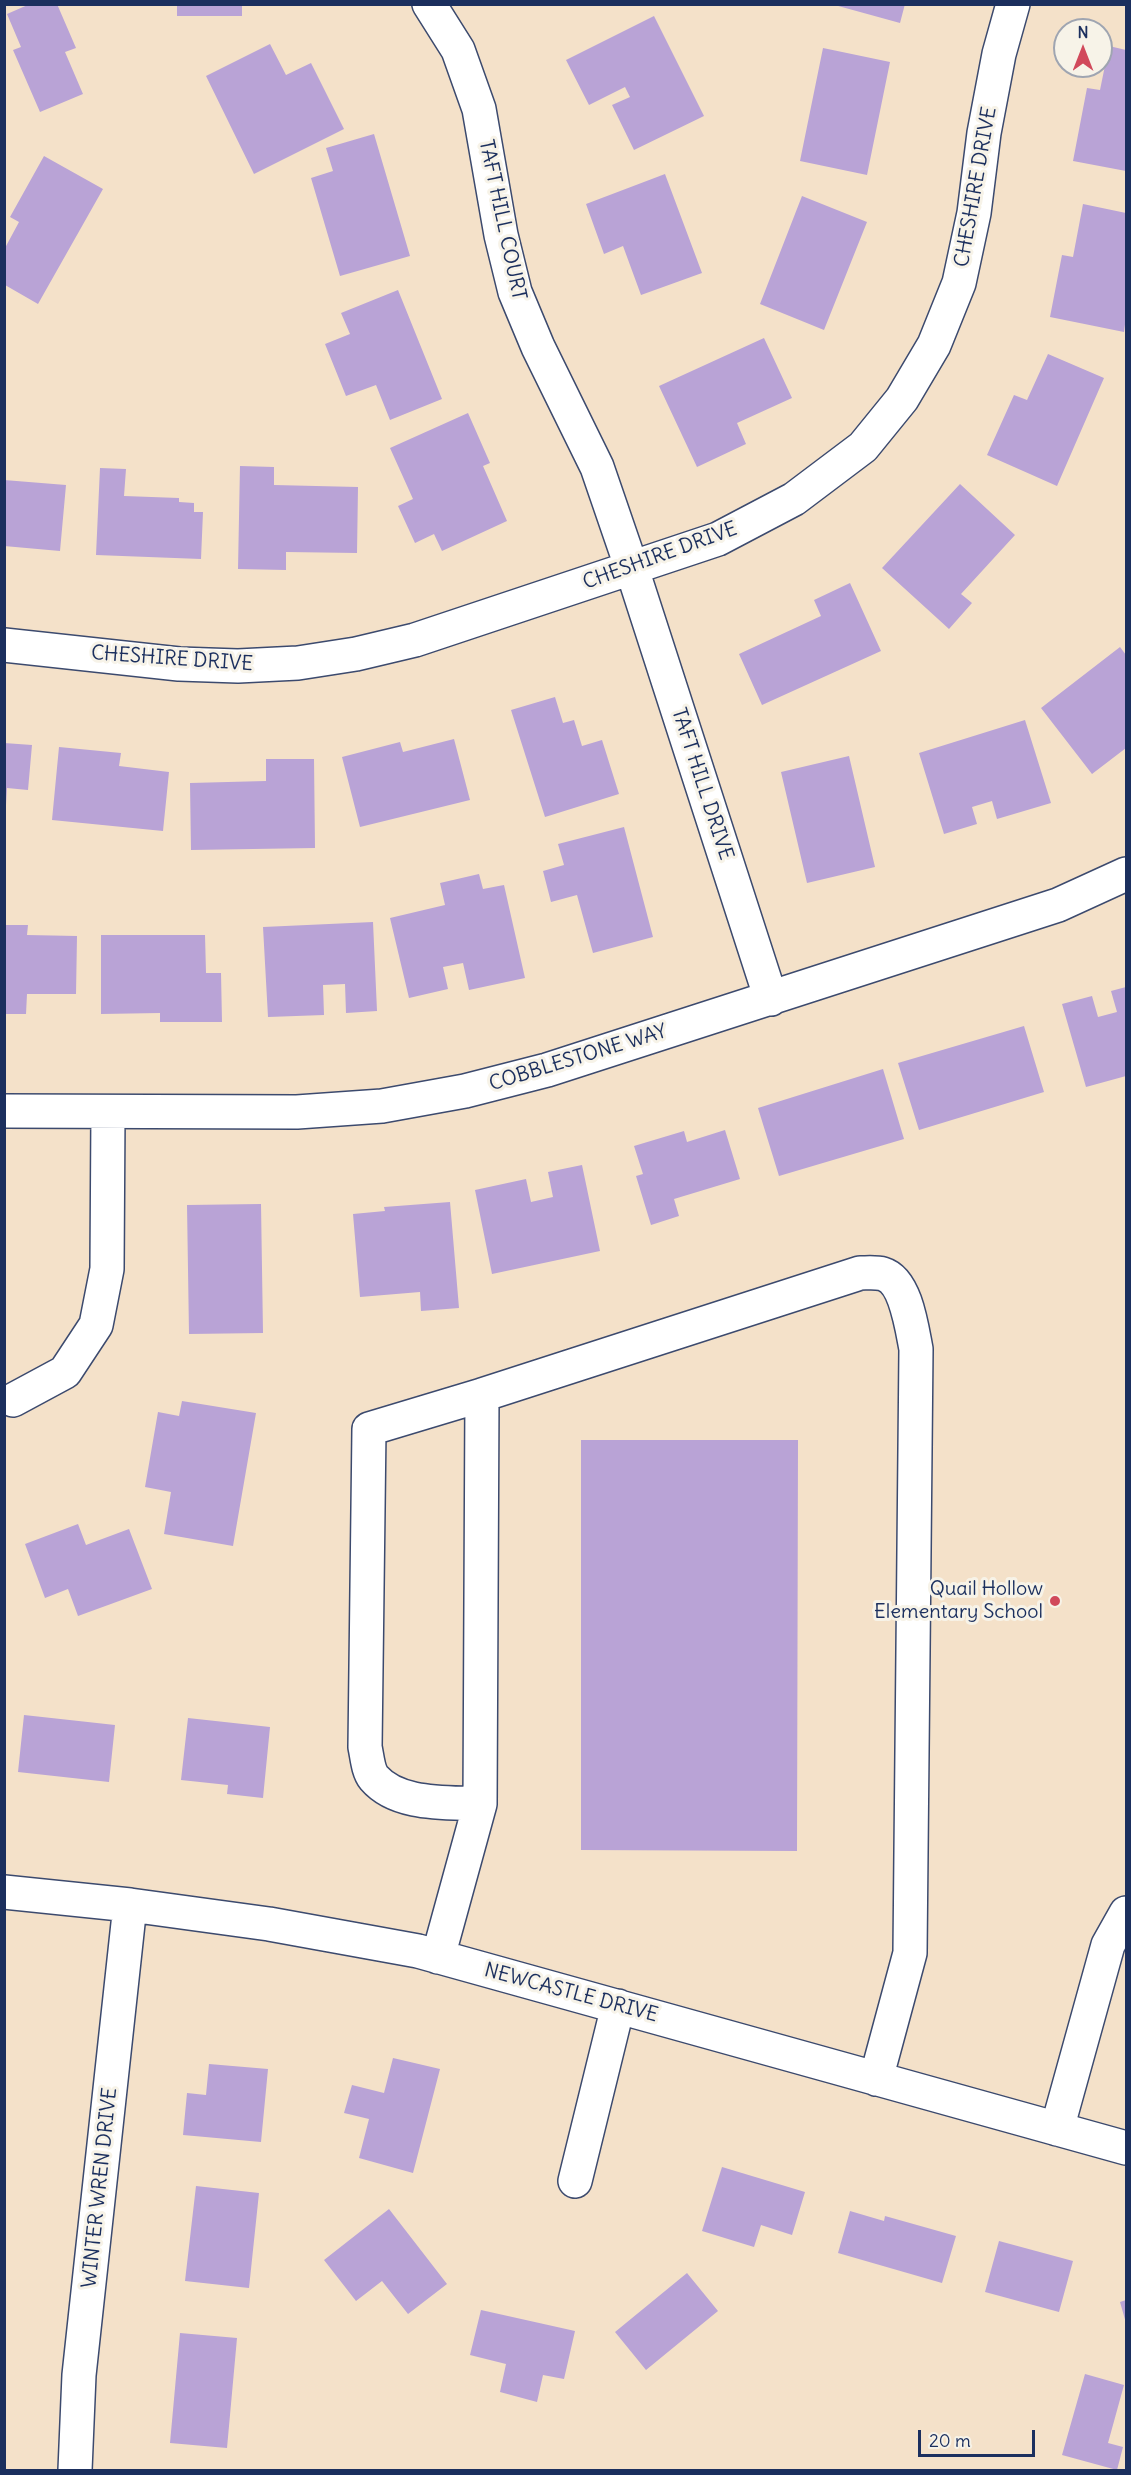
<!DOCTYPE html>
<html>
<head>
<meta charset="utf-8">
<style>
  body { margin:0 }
  #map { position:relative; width:1131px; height:2475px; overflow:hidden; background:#f4e1c9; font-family:Delius,sans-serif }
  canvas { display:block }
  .frame { position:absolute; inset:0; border:6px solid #1b2f5e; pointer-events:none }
  .north { position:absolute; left:1053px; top:18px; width:60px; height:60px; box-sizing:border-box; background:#f7f3e8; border:2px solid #9fa5b1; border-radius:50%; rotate:0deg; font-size:16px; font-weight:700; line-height:24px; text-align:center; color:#1b2f5e }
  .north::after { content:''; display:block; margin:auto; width:21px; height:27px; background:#d1495b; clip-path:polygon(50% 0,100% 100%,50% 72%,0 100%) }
  .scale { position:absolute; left:918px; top:2430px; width:117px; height:27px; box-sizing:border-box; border:3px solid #1b2f5e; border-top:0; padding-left:8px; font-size:18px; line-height:21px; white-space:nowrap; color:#1b2f5e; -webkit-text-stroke:4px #f7f3e8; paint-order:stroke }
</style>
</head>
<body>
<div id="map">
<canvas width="1131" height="2475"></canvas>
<div class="frame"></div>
<div class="north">N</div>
<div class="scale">20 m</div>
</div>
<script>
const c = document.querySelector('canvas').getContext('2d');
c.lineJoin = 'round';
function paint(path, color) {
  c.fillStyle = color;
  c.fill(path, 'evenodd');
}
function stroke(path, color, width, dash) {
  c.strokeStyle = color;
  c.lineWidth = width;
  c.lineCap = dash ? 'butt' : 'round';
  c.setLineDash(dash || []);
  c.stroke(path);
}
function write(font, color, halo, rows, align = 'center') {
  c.font = font + ' Delius,sans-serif';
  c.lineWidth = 6;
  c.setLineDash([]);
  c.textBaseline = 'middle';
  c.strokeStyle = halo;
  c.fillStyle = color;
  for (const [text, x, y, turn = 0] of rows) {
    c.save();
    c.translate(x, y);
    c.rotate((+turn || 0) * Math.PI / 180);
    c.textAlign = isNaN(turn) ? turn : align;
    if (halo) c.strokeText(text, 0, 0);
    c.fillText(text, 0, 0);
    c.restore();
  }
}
paint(new Path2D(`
  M30 4H57L76 48 65 52 83 94 40 112 13 50 21 47 7 14Z
  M177 4H242V16H177Z
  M831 4H905L900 23Z
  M654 16 704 116 634 150 612 105 630 97 625 87 589 105 566 60Z
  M270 44 286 75 311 63 344 129 254 174 206 76Z
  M1109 46 1126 50V171L1073 161 1087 88 1100 90Z
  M823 48 890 62 867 175 800 161Z
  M374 134 410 256 340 276 311 178 333 171 326 148Z
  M44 156 103 189 38 304 5 285V248L19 222 10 217Z
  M665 174 702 273 641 295 623 246 604 254 586 204Z
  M802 196 867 222 824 330 760 304Z
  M1083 204 1126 213V317L1124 332 1050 317 1062 255 1073 257Z
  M398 290 442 399 390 420 376 385 346 396 325 344 350 334 341 313Z
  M764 338 792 398 737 423 746 444 697 467 659 386Z
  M1048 354 1104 378 1057 486 987 455 1014 395 1027 400Z
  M468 413 490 463 483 466 507 521 442 551 434 534 415 543 398 506 413 499 390 448Z
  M240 466 274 467V485L358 487 357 553 286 552V570L238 569Z
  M100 468 126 469 124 496 179 498V502L194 503V512H203L201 559 96 555Z
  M4 480 66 485 60 551 4 546Z
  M960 484 1015 535 961 594 972 603 949 629 882 568Z
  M850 583 881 651 762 705 739 654 821 616 814 600Z
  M1120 647 1126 655V748L1092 774 1041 708Z
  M555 697 563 723 574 720 582 746 602 740 619 794 545 817 511 710Z
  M1025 720 1051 803 997 819 992 801 972 807 977 824 944 834 919 753Z
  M454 739 470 800 360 827 342 757 400 742 403 752Z
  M4 743 32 745 28 790 7 788 6 805Z
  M59 747 121 753 119 766 169 772 163 831 52 820Z
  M849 756 875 867 807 883 781 772Z
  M266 759H314L315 848 191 850 190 783 266 781Z
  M624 827 653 937 593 953 577 895 551 902 543 871 564 865 558 844Z
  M479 874 483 889 504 885 525 978 469 990 463 963 443 967 448 989 409 998 390 918 445 905 440 883Z
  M373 922 377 1011 346 1013 345 984 323 985 324 1015 268 1017 263 927Z
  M4 925H28L27 935 77 936 76 994H27L26 1014H4Z
  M101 935H205L206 973H221L222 1022H160V1013L101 1014Z
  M1126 987V1076L1086 1087 1062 1004 1092 996 1098 1017 1117 1012 1111 991Z
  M1024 1026 1044 1092 919 1130 898 1063Z
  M883 1069 904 1139 779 1176 758 1108Z
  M725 1130 740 1179 674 1199 679 1216 651 1225 636 1176 643 1174 634 1146 684 1131 687 1142Z
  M582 1165 600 1251 492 1274 475 1190 526 1179 531 1202 553 1197 548 1172Z
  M450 1202 459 1308 421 1311 420 1292 360 1297 353 1214 385 1211 384 1207Z
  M261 1204 263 1333 189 1334 187 1205Z
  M182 1401 256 1413 233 1546 164 1534 171 1492 145 1487 158 1412 179 1416Z
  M581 1440H798L797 1851 581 1850Z
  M78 1524 86 1545 129 1529 152 1589 78 1616 68 1589 45 1598 25 1544Z
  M24 1715 115 1725 109 1782 18 1772Z
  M188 1718 270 1727 263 1798 227 1794 228 1785 181 1780Z
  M393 2058 440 2069 413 2173 359 2158 369 2119 344 2113 352 2085 384 2093Z
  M209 2064 268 2069 261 2142 183 2135 187 2093 206 2095Z
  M722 2167 805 2192 792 2235 761 2225 754 2247 702 2231Z
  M196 2186 259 2193 249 2288 185 2281Z
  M389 2209 447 2284 408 2314 382 2281 356 2301 324 2260Z
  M850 2211 884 2221 885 2216 956 2236 942 2283 838 2253Z
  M999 2241 1073 2261 1059 2312 985 2292Z
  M687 2273 718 2311 646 2370 615 2332Z
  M1126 2300V2323L1120 2302Z
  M481 2310 575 2331 564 2379 543 2375 537 2402 500 2392 506 2364 470 2355Z
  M180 2333 237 2338 227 2448 170 2443Z
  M1085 2374 1124 2385 1108 2443 1123 2447 1117 2470 1062 2455Z`), '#b9a3d6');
const minor = new Path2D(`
  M429 4 458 50 479 109 501 235 515 292 538 347 597 467 632 569 771 999
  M4 645 179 664 238 666 298 663 356 654 415 640 718 539 794 499 863 447 902 399 934 345 959 283 974 213 984 133 999 54 1013 4
  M4 1111 297 1112 382 1106 465 1091 547 1070 1058 905 1126 874
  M13 1400 65 1372 96 1325 107 1269 108 1112
  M480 1804C447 1802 398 1806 374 1778 368 1771 367 1756 365 1747L369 1429 482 1395
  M4 1892 130 1905 269 1924 418 1951 1126 2148
  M438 1957 480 1804 482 1395 860 1273C867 1273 876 1272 883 1274 906 1281 912 1329 916 1349L910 1953 876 2079
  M1057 2129 1108 1945 1126 1913
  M575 2181 618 2006
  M75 2470 79 2375 130 1905`);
stroke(minor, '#3c4a6e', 36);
stroke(minor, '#fff', 33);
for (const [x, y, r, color] of [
  [1055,1601,6,"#d1495b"]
]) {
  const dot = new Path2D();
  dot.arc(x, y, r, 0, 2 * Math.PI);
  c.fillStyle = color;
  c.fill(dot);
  stroke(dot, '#f7f3e8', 2);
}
write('20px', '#1b2f5e', '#f7f3e8', [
  ["CHESHIRE DRIVE",976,187,-80],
  ["TAFT HILL COURT",502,220,78],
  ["CHESHIRE DRIVE",660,556,-20],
  ["CHESHIRE DRIVE",172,659,4],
  ["TAFT HILL DRIVE",702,784,72],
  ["COBBLESTONE WAY",578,1058,-17],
  ["NEWCASTLE DRIVE",571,1993,15],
  ["WINTER WREN DRIVE",100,2188,-84]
]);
write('20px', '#1b2f5e', '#f7f3e8', [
  ["Quail Hollow",1043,1589],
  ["Elementary School",1043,1612]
], 'right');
</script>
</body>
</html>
